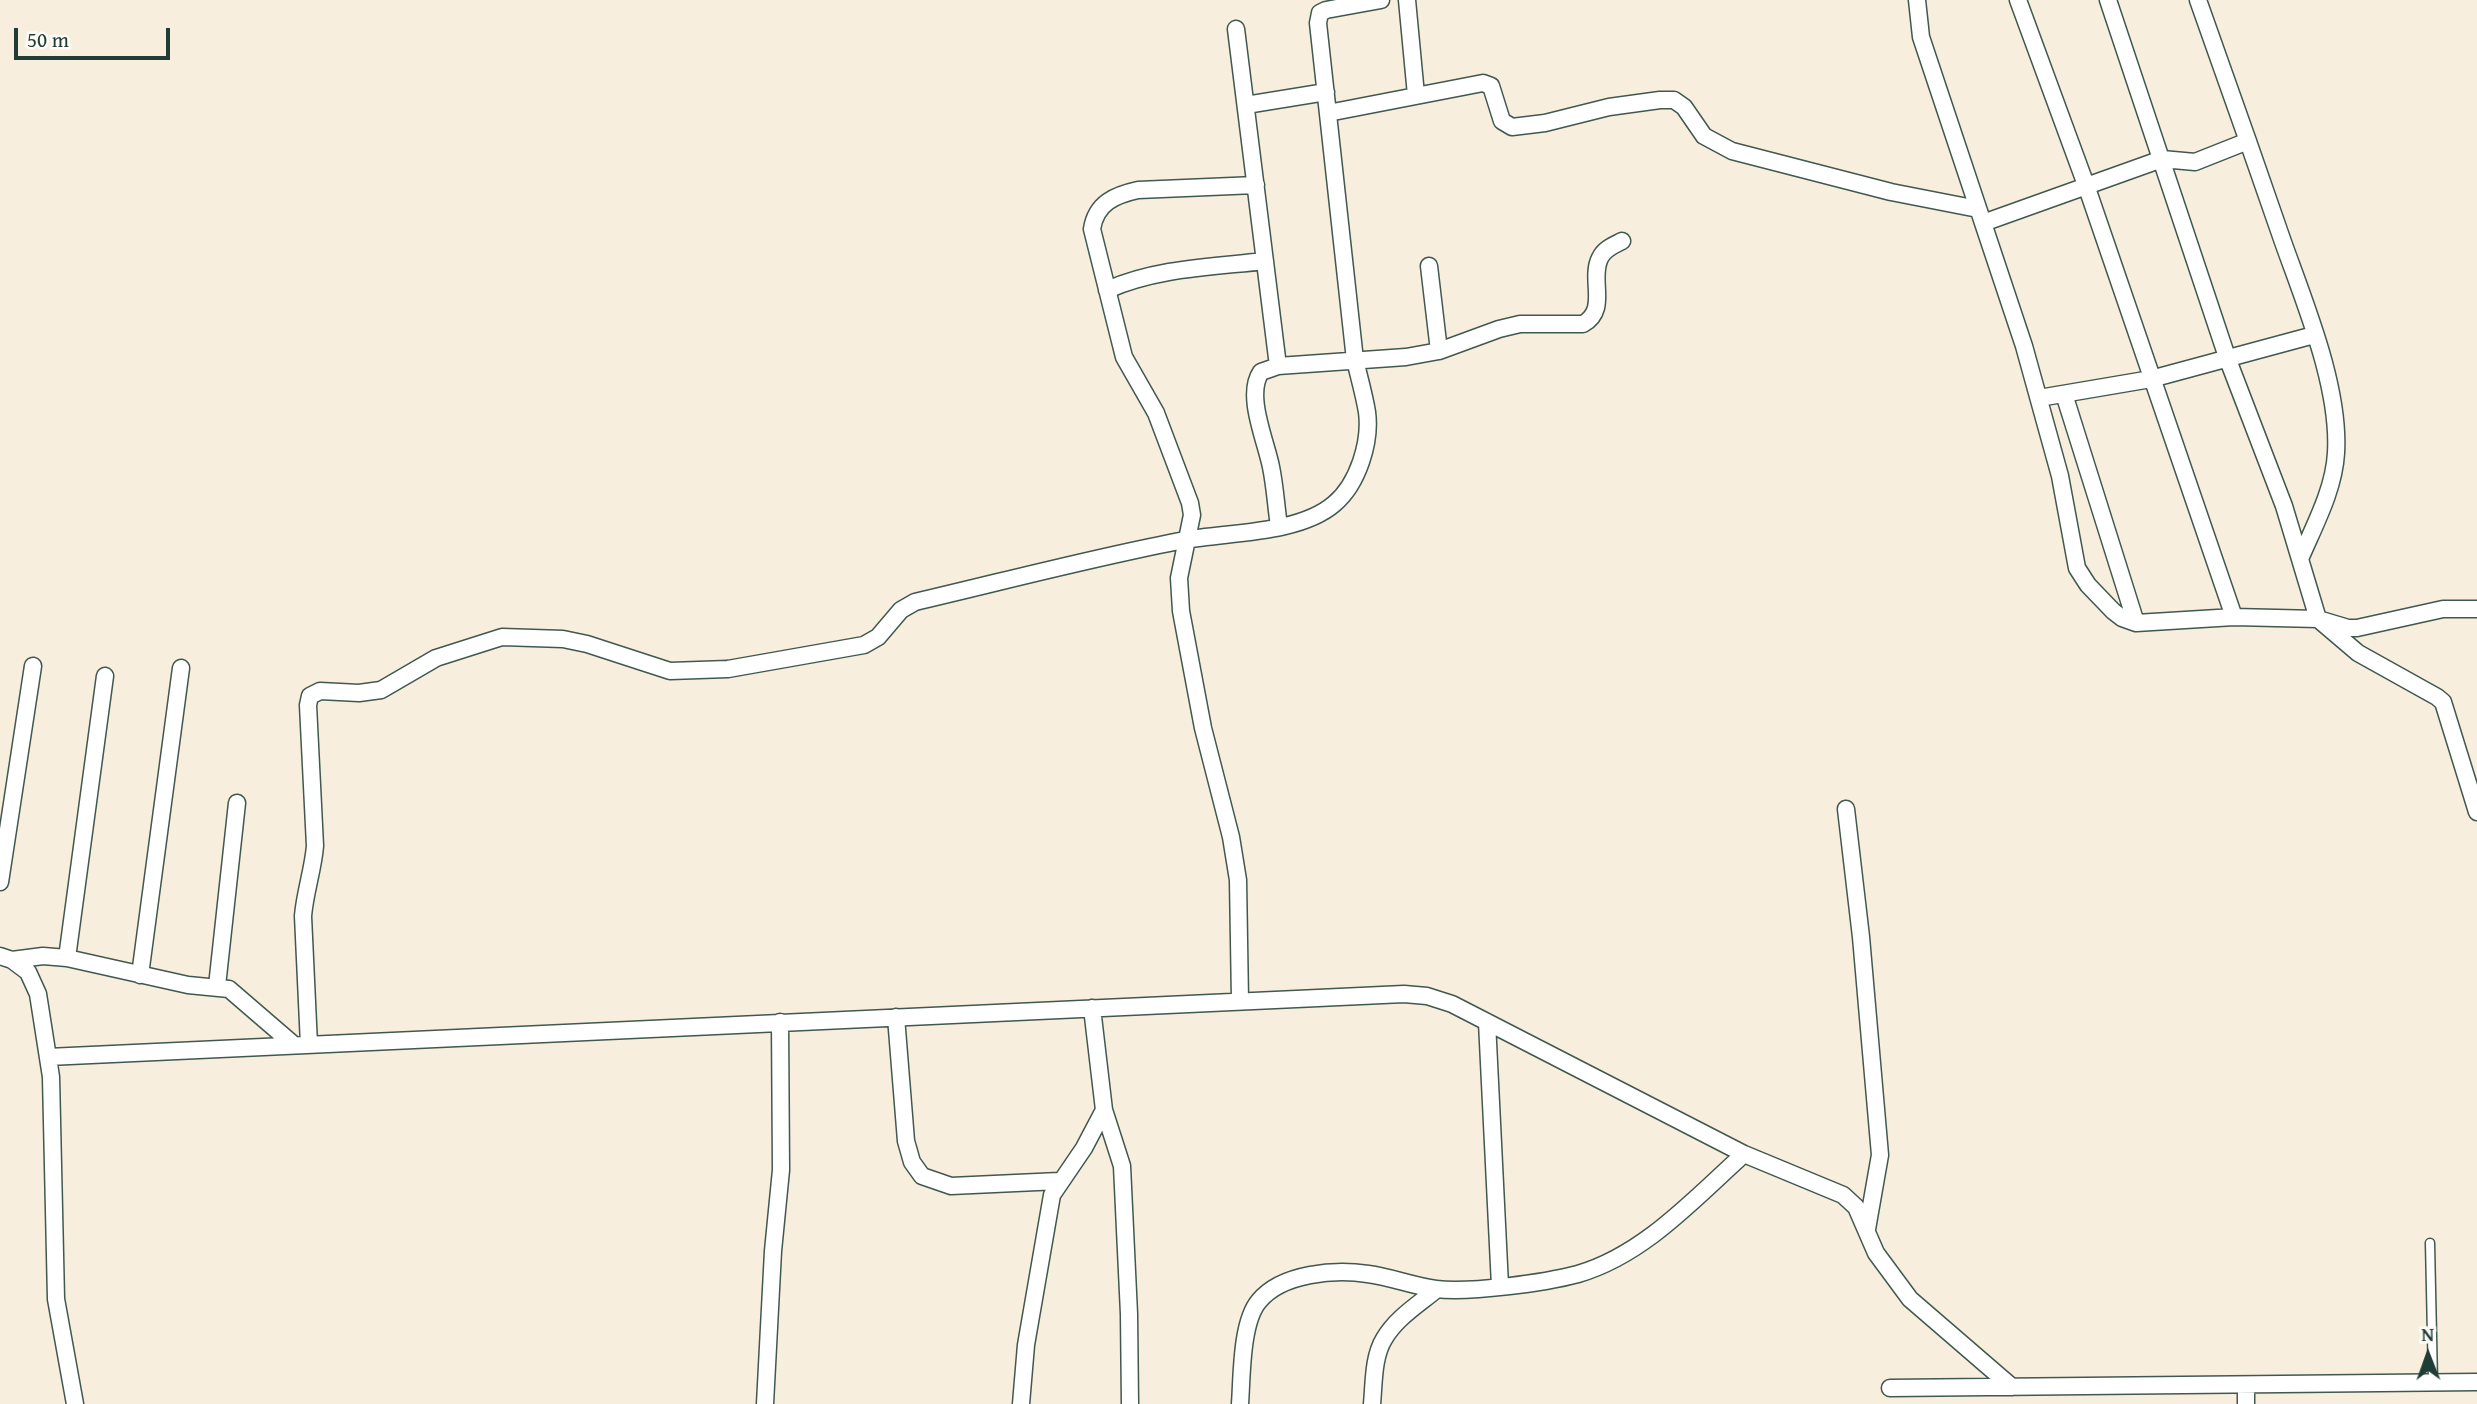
<!DOCTYPE html>
<html>
<head>
<meta charset="utf-8">
<style>
  body { margin:0 }
  #map { position:relative; width:2477px; height:1404px; overflow:hidden; background:#f8eede; font-family:"Gentium Book Plus",serif }
  canvas { display:block }
  .north { position:absolute; left:2393px; top:1320px; width:70px; height:70px; -webkit-text-stroke:5px #fdfcf7; paint-order:stroke; rotate:359deg; font-size:19px; font-weight:700; line-height:28px; text-align:center; color:#1f3d34 }
  .north::after { content:''; display:block; margin:auto; width:24px; height:32px; background:#1f3d34; clip-path:polygon(50% 0,100% 100%,50% 72%,0 100%) }
  .scale { position:absolute; left:14px; top:28px; width:156px; height:32px; box-sizing:border-box; border:4px solid #1f3d34; border-top:0; padding-left:9px; font-size:21px; line-height:24px; white-space:nowrap; color:#1f3d34; -webkit-text-stroke:5px #fdfcf7; paint-order:stroke }
</style>
</head>
<body>
<div id="map">
<canvas width="2477" height="1404"></canvas>
<div class="north">N</div>
<div class="scale">50 m</div>
</div>
<script>
const c = document.querySelector('canvas').getContext('2d');
c.lineJoin = 'round';
function stroke(path, color, width, dash) {
  c.strokeStyle = color;
  c.lineWidth = width;
  c.lineCap = dash ? 'butt' : 'round';
  c.setLineDash(dash || []);
  c.stroke(path);
}
const service = new Path2D(`
  M2430 1243 2433 1382`);
const minor = new Path2D(`
  M1407 0 1416 95
  M1917 0 1921 37 2024 346 2060 476 2077 568 2088 585 2113 611 2122 618 2136 623 2234 617 2318 619 2348 628H2357L2443 609H2477
  M2018 0 2086 185 2234 617
  M2108 0 2228 360 2284 506 2318 619 2358 653 2437 697 2443 702 2477 812
  M2198 0C2227 81 2255 161 2283 242 2305 304 2340 387 2336 453 2334 490 2314 526 2300 559
  M1236 29 1278 366
  M1246 105 1326 92
  M1328 113 1483 83 1491 86 1502 121 1512 127 1545 123 1609 107 1660 100H1674L1684 107 1704 136 1732 151 1891 192 1978 209
  M1983 223 2162 159 2195 162 2248 141
  M1429 266 1439 351
  M1107 290C1157 268 1212 267 1265 261
  M2064 394 2136 623
  M2039 398 2151 379 2314 335
  M1279 526C1276 506 1275 486 1271 467 1266 441 1245 395 1261 372L1278 366 1406 357 1439 351 1499 329 1520 324H1583C1609 310 1589 279 1600 258 1604 249 1614 245 1622 241
  M1846 809 1861 937 1880 1155 1867 1229
  M0 882 33 666
  M0 956 12 960 28 972 38 994 51 1077 56 1299 75 1404
  M67 958 105 676
  M12 960 43 956 67 958 188 985 229 989 294 1045
  M140 975 181 668
  M217 986 237 803
  M1240 1001 1238 880 1231 837 1203 728 1181 611 1179 578 1192 515 1190 503 1156 413 1124 357 1092 229C1096 203 1115 195 1138 190L1256 185
  M1092 1008 1104 1110 1122 1166 1129 1314 1130 1404
  M896 1017 906 1141 912 1162 922 1176 951 1186 1059 1181
  M1487 1022 1500 1286
  M309 1045 303 916C305 892 313 870 315 846L308 705 310 696 320 691 359 693 381 690 436 658 502 637 563 639 587 644 670 671 728 669 864 645 878 637 901 610 915 602C1005 581 1095 557 1185 540 1229 532 1299 534 1334 504 1358 484 1371 442 1367 412 1364 394 1359 377 1355 360L1318 23 1320 13 1326 10 1381 0
  M48 1057 1404 994 1427 996 1452 1004 1744 1154 1843 1195 1856 1207 1876 1253 1910 1299 2012 1387
  M2246 1385V1404
  M1890 1388 2477 1382
  M765 1404 773 1251 781 1170 780 1022
  M1021 1404 1026 1345 1052 1195 1084 1148 1104 1110
  M1240 1404C1242 1376 1241 1322 1259 1301 1282 1273 1335 1269 1368 1274 1391 1277 1413 1286 1436 1289 1470 1293 1544 1283 1578 1274 1644 1255 1695 1198 1744 1154
  M1372 1404C1374 1383 1373 1357 1384 1339 1396 1318 1419 1304 1437 1289`);
stroke(service, '#40584e', 11);
stroke(minor, '#40584e', 19);
stroke(service, '#fff', 8);
stroke(minor, '#fff', 16);
</script>
</body>
</html>
